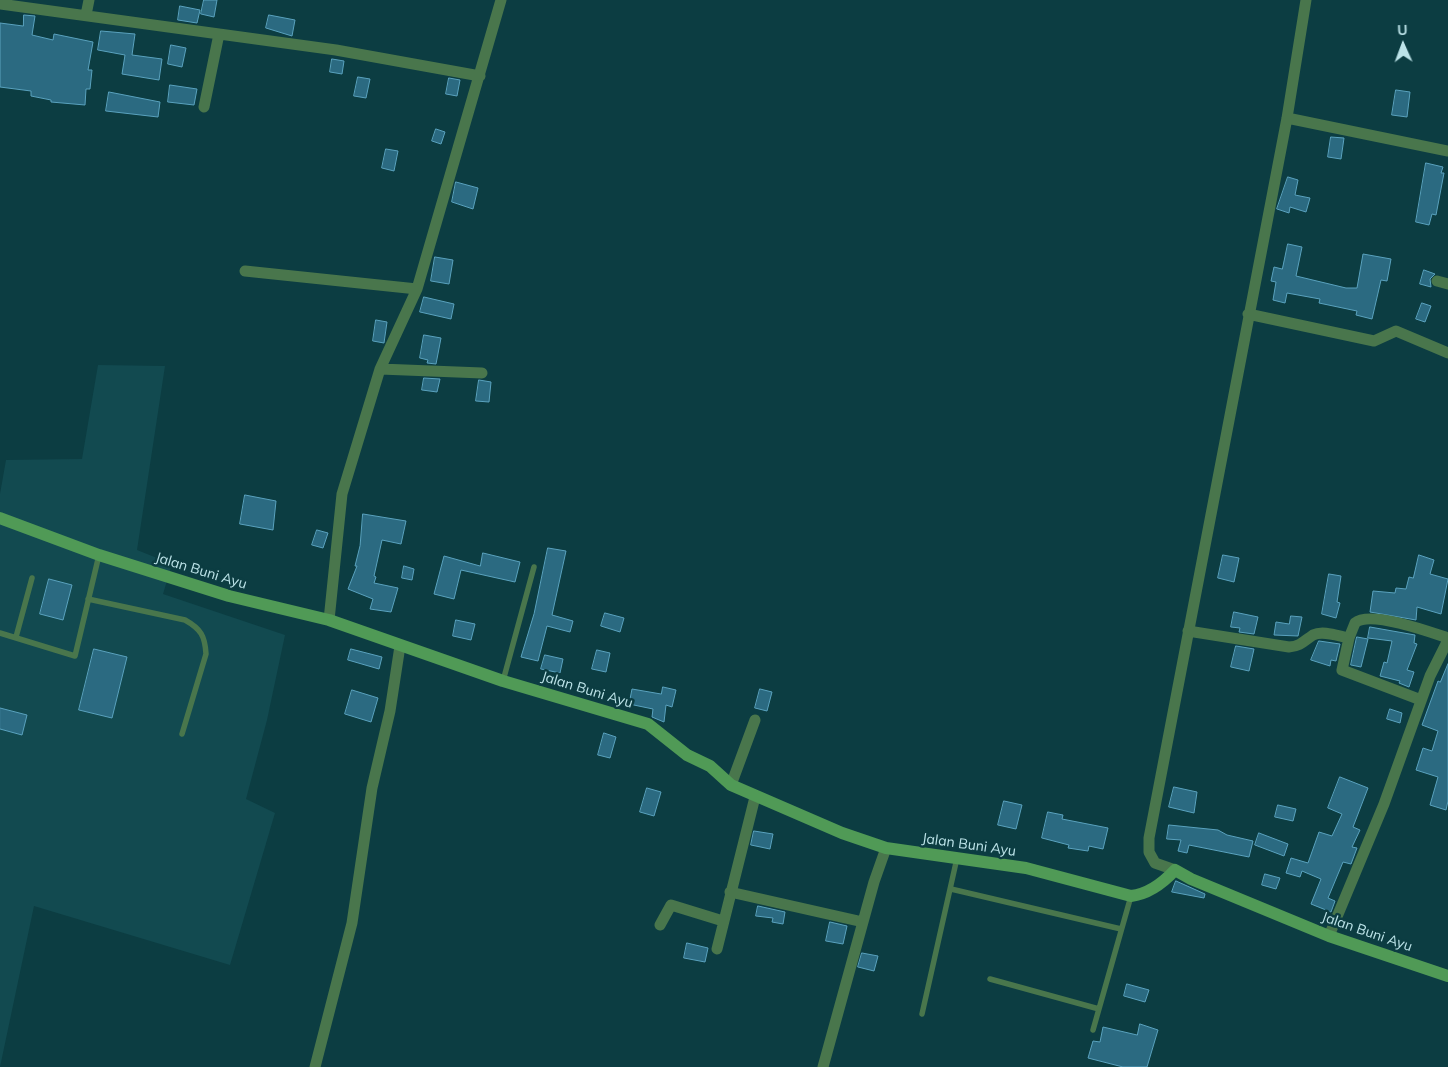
<!DOCTYPE html>
<html>
<head>
<meta charset="utf-8">
<style>
  body { margin:0 }
  #map { position:relative; width:1448px; height:1067px; overflow:hidden; background:#0c3d42; font-family:Mulish,sans-serif }
  canvas { display:block }
  .north { position:absolute; left:1378px; top:20px; width:50px; height:50px; -webkit-text-stroke:4px #0c3d42; paint-order:stroke; rotate:358deg; font-size:14px; font-weight:700; line-height:20px; text-align:center; color:#bde4e9 }
  .north::after { content:''; display:block; margin:auto; width:18px; height:22px; background:#bde4e9; clip-path:polygon(50% 0,100% 100%,50% 72%,0 100%) }
</style>
</head>
<body>
<div id="map">
<canvas width="1448" height="1067"></canvas>
<div class="north">U</div>
</div>
<script>
const c = document.querySelector('canvas').getContext('2d');
c.lineJoin = 'round';
function paint(path, color) {
  c.fillStyle = color;
  c.fill(path, 'evenodd');
}
function stroke(path, color, width, dash) {
  c.strokeStyle = color;
  c.lineWidth = width;
  c.lineCap = dash ? 'butt' : 'round';
  c.setLineDash(dash || []);
  c.stroke(path);
}
function write(font, color, halo, rows, align = 'center') {
  c.font = font + ' Mulish,sans-serif';
  c.lineWidth = 5;
  c.setLineDash([]);
  c.textBaseline = 'middle';
  c.strokeStyle = halo;
  c.fillStyle = color;
  for (const [text, x, y, turn = 0] of rows) {
    c.save();
    c.translate(x, y);
    c.rotate((+turn || 0) * Math.PI / 180);
    c.textAlign = isNaN(turn) ? turn : align;
    if (halo) c.strokeText(text, 0, 0);
    c.fillText(text, 0, 0);
    c.restore();
  }
}
paint(new Path2D(`
  M98 365 165 366 137 550 172 564 163 594 285 635 267 720 246 799 275 813 230 965 34 906 0 1067V494L6 460 82 459Z`), '#124a50');
const building = new Path2D(`
  M204 0H217L214 17 201 14Z
  M180 6 200 10 197 23 178 20Z
  M24 15 35 16 32 35 53 40 54 34 93 42 88 70H92L90 89H86L85 105 51 102V100L31 96V91L0 87V23L23 26Z
  M269 15 295 20 292 36 266 28Z
  M101 31 135 34 132 55 162 59 159 80 122 74 125 55 98 50Z
  M171 45 186 48 182 67 168 64Z
  M332 59 344 61 342 74 330 72Z
  M358 77 370 79 366 98 354 96Z
  M449 78 460 80 457 96 446 94Z
  M170 85 197 89 194 105 168 102Z
  M1396 90 1410 92 1407 117 1392 115Z
  M109 92 160 102 158 117 106 111Z
  M436 129 445 132 441 144 432 141Z
  M1331 137 1344 138 1341 159 1328 157Z
  M386 149 398 151 394 171 382 168Z
  M1426 163 1443 167 1441 173H1444L1436 215 1432 214 1429 225 1416 222Z
  M1288 177 1298 180 1295 195 1310 198 1306 212 1290 207 1289 213 1277 209Z
  M456 182 478 188 473 209 452 202Z
  M1288 244 1302 247 1296 276 1346 288H1357L1363 254 1391 259 1387 281 1381 280 1372 319 1356 315 1357 311 1319 303 1320 299 1287 293 1285 303 1273 300 1276 282 1271 281 1274 267 1282 269Z
  M435 257 453 260 449 284 431 281Z
  M1424 270 1435 274 1430 279 1431 287 1420 284Z
  M424 297 454 304 451 319 420 312Z
  M1422 303 1431 306 1425 322 1416 319Z
  M376 320 387 322 384 343 373 341Z
  M424 335 441 338 436 364 427 363 428 360 420 358Z
  M424 378 440 379 437 392 422 390Z
  M479 380 491 382 489 402 476 401Z
  M245 495 276 501 273 530 240 524Z
  M363 514 406 521 401 544 382 540 374 576 376 577 374 583 398 588 391 612 370 609 373 599 348 589 357 566H355L360 546Z
  M317 530 328 533 323 548 312 545Z
  M548 548 566 551 552 615 573 621 570 632 547 626 538 661 521 657 534 614Z
  M483 553 520 562 515 582 461 570 454 599 434 594 444 556 480 566Z
  M1223 555 1239 558 1234 582 1218 578Z
  M1419 555 1434 560 1430 574 1448 579 1441 614 1417 607 1416 620 1370 612 1373 591 1395 593 1396 588 1406 589 1409 577 1413 578Z
  M404 566 414 569 412 580 402 578Z
  M1329 574 1341 576 1337 602 1340 603 1336 618 1322 614Z
  M49 579 72 585 63 620 40 614Z
  M1234 612 1258 617 1254 634 1239 632 1240 628 1231 627Z
  M605 613 624 618 620 632 601 626Z
  M1291 616 1302 617 1298 636 1274 635 1276 622 1289 624Z
  M456 620 475 624 471 640 453 636Z
  M1370 627 1415 635 1414 643 1417 644 1407 670 1414 672 1409 687 1399 683 1400 681 1380 676 1384 662 1387 663 1392 641 1368 638Z
  M1357 637 1368 639 1361 667 1351 665Z
  M1319 641 1340 644 1336 661 1331 660 1330 666 1311 660Z
  M1236 646 1254 649 1249 671 1231 667Z
  M94 649 127 657 112 718 79 710Z
  M351 649 382 657 379 669 348 660Z
  M597 650 610 653 606 672 592 669Z
  M545 655 563 659 560 673 541 669Z
  M1448 664V801L1446 810 1430 805 1438 777 1416 770 1423 748 1432 751 1438 731 1422 725 1438 681 1440 682Z
  M663 687 676 690 672 707 666 705 664 722 652 717 653 709 629 704 632 689 661 694Z
  M760 689 772 692 767 711 755 708Z
  M352 690 378 698 371 722 345 714Z
  M0 708 27 715 22 735 0 729Z
  M1390 709 1402 713 1400 723 1387 719Z
  M604 733 616 737 610 758 598 755Z
  M1340 777 1368 788 1353 827 1360 830 1352 847 1357 848 1351 864 1343 862 1328 898 1335 901 1331 912 1311 904 1321 879 1302 871 1300 877 1286 873 1291 858 1308 863 1319 832 1332 836 1342 814 1328 808Z
  M1174 787 1197 792 1194 813 1169 807Z
  M647 788 661 792 654 816 640 812Z
  M1004 801 1022 805 1016 829 998 825Z
  M1278 805 1296 809 1293 821 1275 817Z
  M1048 812 1063 815 1062 819 1108 828 1103 849 1089 846 1088 851 1068 848 1069 845 1042 838Z
  M1169 825 1218 830 1227 835 1253 841 1249 857 1189 845 1187 853 1178 851 1181 840 1167 839Z
  M754 831 773 834 770 849 751 845Z
  M1259 833 1288 844 1284 856 1255 845Z
  M1265 874 1280 878 1276 889 1262 885Z
  M1176 881 1205 894 1204 898 1172 892Z
  M758 906 785 912 783 924 772 922 773 918 756 916Z
  M830 922 847 926 843 944 826 941Z
  M687 943 708 948 705 962 684 958Z
  M862 953 878 956 874 971 858 967Z
  M1127 984 1149 990 1145 1002 1124 996Z
  M1140 1024 1158 1030 1147 1067H1123L1088 1058 1093 1041 1100 1042 1103 1027 1137 1035Z`);
paint(building, '#2b6a81');
stroke(building, '#5aa2be', 1);
stroke(new Path2D(`
  M88 599 185 620C201 629 205 636 206 654L182 734
  M0 633 75 656 99 555
  M16 637 32 578
  M503 681 534 567
  M951 889 1121 929
  M990 979 1099 1009
  M922 1014 957 858
  M1093 1030 1131 896`), '#49764c', 5.5);
stroke(new Path2D(`
  M0 4 336 50 480 76
  M86 15 89 0
  M204 107 219 34
  M1287 118 1448 151
  M245 271 417 289
  M1437 281 1448 284
  M1248 314 1374 341 1396 331 1448 353
  M380 369 482 373
  M329 620 342 494 380 369 417 289 501 0
  M1188 631 1289 647C1301 646 1304 641 1313 635 1323 630 1338 636 1349 638
  M1421 700 1342 670 1349 638 1355 623C1370 610 1430 632 1448 638
  M731 785 755 720
  M1175 870 1155 863 1149 852V838L1287 118 1306 0
  M730 892 863 922
  M660 925 671 905 723 921
  M1329 936 1384 804 1430 676 1448 640
  M717 949 755 797
  M315 1067 352 923 372 788 390 711 400 646
  M823 1067 874 882 886 848`), '#49764c', 11);
stroke(new Path2D(`
  M0 518 99 555 229 596 329 620 503 681 648 724 687 755 710 766 731 785 842 833 886 848 1026 868 1131 896C1148 894 1163 883 1175 870L1191 879 1329 936 1448 976`), '#509a56', 12);
write('14px', '#bde4e9', '#0c3d42', [
  ["Jalan Buni Ayu",201,571,17],
  ["Jalan Buni Ayu",587,690,17],
  ["Jalan Buni Ayu",969,845,8],
  ["Jalan Buni Ayu",1367,932,19]
]);
</script>
</body>
</html>
